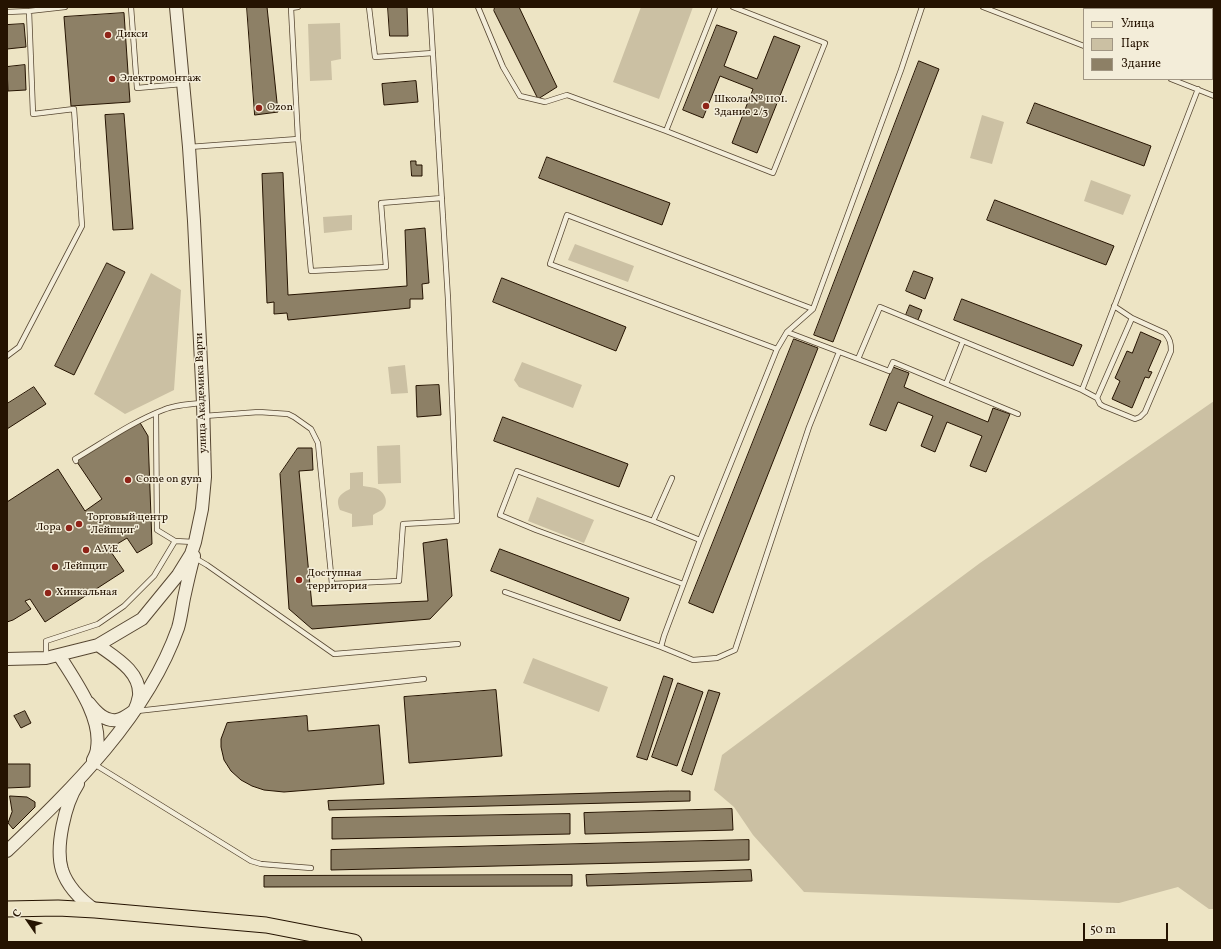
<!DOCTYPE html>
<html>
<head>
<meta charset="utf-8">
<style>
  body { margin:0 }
  #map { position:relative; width:1221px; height:949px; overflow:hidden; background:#ede4c4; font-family:Vollkorn,serif }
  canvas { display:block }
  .frame { position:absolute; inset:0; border:8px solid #251301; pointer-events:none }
  .legend { position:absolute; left:1083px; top:8px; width:130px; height:72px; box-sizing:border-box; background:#f3edd9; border:1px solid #a19683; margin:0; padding:5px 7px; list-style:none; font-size:12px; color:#251301 }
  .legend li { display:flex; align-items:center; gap:8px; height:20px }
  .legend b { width:20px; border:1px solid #a19683 }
  .north { position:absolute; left:8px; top:901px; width:40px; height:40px; -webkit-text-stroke:3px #f3edd9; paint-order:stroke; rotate:304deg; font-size:11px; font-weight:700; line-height:16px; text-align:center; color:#251301 }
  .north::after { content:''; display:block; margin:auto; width:14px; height:18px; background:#251301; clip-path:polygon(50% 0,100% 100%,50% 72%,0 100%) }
  .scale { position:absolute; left:1083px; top:923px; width:85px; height:18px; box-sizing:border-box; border:2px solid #251301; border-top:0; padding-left:5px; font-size:12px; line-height:14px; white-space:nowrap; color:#251301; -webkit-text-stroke:3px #f3edd9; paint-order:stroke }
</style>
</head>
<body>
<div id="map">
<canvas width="1221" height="949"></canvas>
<div class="frame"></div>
<ul class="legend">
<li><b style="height:5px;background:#ede4c4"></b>Улица</li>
<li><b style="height:11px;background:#cbc0a3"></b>Парк</li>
<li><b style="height:11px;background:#8d8066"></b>Здание</li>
</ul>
<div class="north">С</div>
<div class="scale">50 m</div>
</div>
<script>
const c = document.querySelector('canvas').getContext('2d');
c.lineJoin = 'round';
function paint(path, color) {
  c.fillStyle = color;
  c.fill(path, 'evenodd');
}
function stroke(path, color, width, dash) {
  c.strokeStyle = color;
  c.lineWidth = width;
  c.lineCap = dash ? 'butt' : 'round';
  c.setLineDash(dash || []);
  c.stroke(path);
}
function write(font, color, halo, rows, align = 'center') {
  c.font = font + ' Vollkorn,serif';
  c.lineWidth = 3;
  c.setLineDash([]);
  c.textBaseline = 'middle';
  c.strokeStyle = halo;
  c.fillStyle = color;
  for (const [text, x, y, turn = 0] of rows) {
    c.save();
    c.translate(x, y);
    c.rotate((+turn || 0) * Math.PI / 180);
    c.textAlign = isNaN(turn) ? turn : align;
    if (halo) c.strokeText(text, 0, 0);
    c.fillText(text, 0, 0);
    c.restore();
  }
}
paint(new Path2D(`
  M641 7H693L659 99 613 82Z
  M340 23 341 59 331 61 332 80 310 81 308 24Z
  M982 115 1004 122 992 164 970 158Z
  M1091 180 1131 195 1123 215 1084 201Z
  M352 215V230L324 233 323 217Z
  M575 244 634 266 628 282 568 260Z
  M151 273 181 290 174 390 125 414 94 394Z
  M522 362 582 385 573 408 519 387 514 380Z
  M405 365 408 393 391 394 388 367Z
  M1214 401V909H1209L1178 887 1119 903 804 892 753 835 734 807 714 790 722 755 980 563Z
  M400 445 401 483 378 484 377 446Z
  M363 472V486C367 487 372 487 375 488 385 491 390 503 382 510 379 512 375 513 373 515V525L352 527V514L340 510C335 498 340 494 350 489V473Z
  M537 497 594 520 584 543 528 521Z
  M533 658 608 687 599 712 523 683Z`), '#cbc0a3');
const building = new Path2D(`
  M247 7H267L278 112 255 115Z
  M388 7H407L408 36H390Z
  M495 7H519L557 87 538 99 494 11Z
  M1095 7H1111L1110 9H1101Z
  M1134 7H1153L1152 9H1133Z
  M1165 7H1200L1199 9H1170Z
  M124 13 130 102 71 106 64 17Z
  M24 24 26 47 7 49V25Z
  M717 25 737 32 724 66 757 79 774 36 800 46 757 153 732 143 753 89 720 76 703 118 683 110Z
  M919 61 939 69 833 342 814 335Z
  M25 65 26 90 8 91 7 67Z
  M416 81 418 102 384 105 382 84Z
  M1035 103 1151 146 1144 166 1027 123Z
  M124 114 133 229 113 230 105 115Z
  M547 157 670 203 662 225 539 178Z
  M411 161H416V165H422V176H412Z
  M283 173 288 295 407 286 405 230 425 228 429 283 422 284 423 299H410V308L288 320 287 313 274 314V302L267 303 262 174Z
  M995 200 1114 246 1106 265 987 220Z
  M107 263 125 272 74 375 55 366Z
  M914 271 933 278 925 299 906 291Z
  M502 278 626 327 616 351 493 302Z
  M962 299 1082 345 1073 366 954 320Z
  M910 305 922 310 918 320 906 315Z
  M1141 332 1161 341 1148 371 1152 372 1149 378 1145 377 1132 408 1112 399 1120 381 1115 378 1127 351 1132 353Z
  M794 339 818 348 713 613 689 603Z
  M893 367 909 373 904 387 927 397 988 422 993 408 1010 414 986 472 970 466 982 436 947 422 935 452 921 446 933 416 898 402 886 431 870 425Z
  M439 385 441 415 417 417 416 386Z
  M34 387 46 404 7 429V404Z
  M503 417 628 464 619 487 494 441Z
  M139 421 148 436 152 544 137 553 127 538 109 549 124 571 45 622 30 599 25 601 31 609 13 620 7 622V502L58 469 85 511 102 499 75 459Z
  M298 448H312L313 470 299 471 312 606 428 601 423 543 447 539 452 596 430 619 312 629 289 609 280 474Z
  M500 549 629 598 620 621 491 571Z
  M664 676 673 679 647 760 637 757Z
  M678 683 703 692 677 766 652 757Z
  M496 690 502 756 409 763 404 697Z
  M709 690 720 693 692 775 682 771Z
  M25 711 31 723 21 728 14 716Z
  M307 716 308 731 379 725 384 784 284 792 264 790 252 786 241 780 231 771 224 760 221 747V739L227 723Z
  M7 764H30V787L7 788Z
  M670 791H690V801L329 810 328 801Z
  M10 796 27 797 35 802V807L13 829 8 823 12 812Z
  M732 809 733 830 585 834 584 813Z
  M570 814V834L332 839V818Z
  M749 840V860L331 870V850Z
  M751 870 752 881 587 886 586 875Z
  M572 875V886L264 887V876Z`);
paint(building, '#8d8066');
stroke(building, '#251301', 1);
const service = new Path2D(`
  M131 7 137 88 182 84
  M369 7 375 57 433 53
  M478 7 503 67 520 96 545 102 567 95 666 131 773 173 825 43 733 7
  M983 7 1084 46
  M7 12 29 11 65 7
  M1171 79 1214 96
  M666 131 715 7
  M298 139 311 271 386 267 381 203 442 198
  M189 147 298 139 291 8 298 7
  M1114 306 1132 318
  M1132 318 1165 333C1170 339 1171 343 1171 351L1145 412 1140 417 1135 419 1103 406 1100 404 1097 398Z
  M787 332 858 359 880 307 1082 390 1097 398
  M777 349 550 264 567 215 813 309
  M839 352 809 427 735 650 717 658 693 660 661 647 664 636 700 540 777 349 787 332 813 309 901 70 922 7
  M7 356 19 347 82 226 74 109 33 114 29 11
  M858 359 889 371 893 362 1018 414
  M946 384 963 341
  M1082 390 1198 89
  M156 414 157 530 175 541
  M204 416 259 412 288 414 294 417 311 429 318 443 332 584 399 581 403 524 457 521 448 299 430 7
  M76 461 75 459C104 442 132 422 163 410 175 405 189 404 203 403
  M653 521 672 478
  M195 558 207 565 334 654 458 644
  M683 584 536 530 500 515 517 471 653 521 700 540
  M505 592 661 647
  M46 658V641L98 624 124 606 154 576 175 541 194 542
  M137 711 424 679
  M94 764 251 861 261 864 311 868`);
const tertiary = new Path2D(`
  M59 655C75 681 102 717 97 748 97 752 95 756 93 760
  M7 659 46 658 98 645 142 619 178 575 191 554 195 542 202 509 205 477 203 403 194 221 189 147 176 7
  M89 703C96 712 105 722 117 720 123 719 129 714 134 711 136 707 138 701 139 696 141 672 116 658 98 645
  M78 784C65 804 55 847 62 870 68 888 81 900 95 910
  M7 851C73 788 147 716 178 628 181 618 182 608 184 598 187 584 190 570 194 556`);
const primary = new Path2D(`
  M7 909 58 908 95 910 266 925 354 942`);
stroke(service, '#574732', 6);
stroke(tertiary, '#574732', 14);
stroke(primary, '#251301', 17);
stroke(service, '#f3edd9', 4.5);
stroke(tertiary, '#f3edd9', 12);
stroke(primary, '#ede4c4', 15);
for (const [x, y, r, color] of [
  [108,35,4,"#8f2418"],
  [112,79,4,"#8f2418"],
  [706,106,4,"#8f2418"],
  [259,108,4,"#8f2418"],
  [128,480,4,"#8f2418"],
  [79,524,4,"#8f2418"],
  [69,528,4,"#8f2418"],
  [86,550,4,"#8f2418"],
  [55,567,4,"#8f2418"],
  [299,580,4,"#8f2418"],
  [48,593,4,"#8f2418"]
]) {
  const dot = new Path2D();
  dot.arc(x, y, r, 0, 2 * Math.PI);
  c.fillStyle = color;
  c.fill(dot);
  stroke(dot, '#f3edd9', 1.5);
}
write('11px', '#251301', '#f3edd9', [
  ["Дикси",116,35],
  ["Электромонтаж",120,79],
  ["Школа № 1101.",714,100],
  ["Здание 2/3",714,113],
  ["Ozon",267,108],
  ["Come on gym",136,480],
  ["Торговый центр",87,518],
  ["\"Лейпциг\"",87,531],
  ["Лора",61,528,"right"],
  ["A.V.E.",94,550],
  ["Лейпциг",63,567],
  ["Доступная",307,574],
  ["территория",307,587],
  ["Хинкальная",56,593]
], 'left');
write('11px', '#251301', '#f3edd9', [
  ["улица Академика Варги",202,393,-92]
]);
</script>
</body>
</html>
